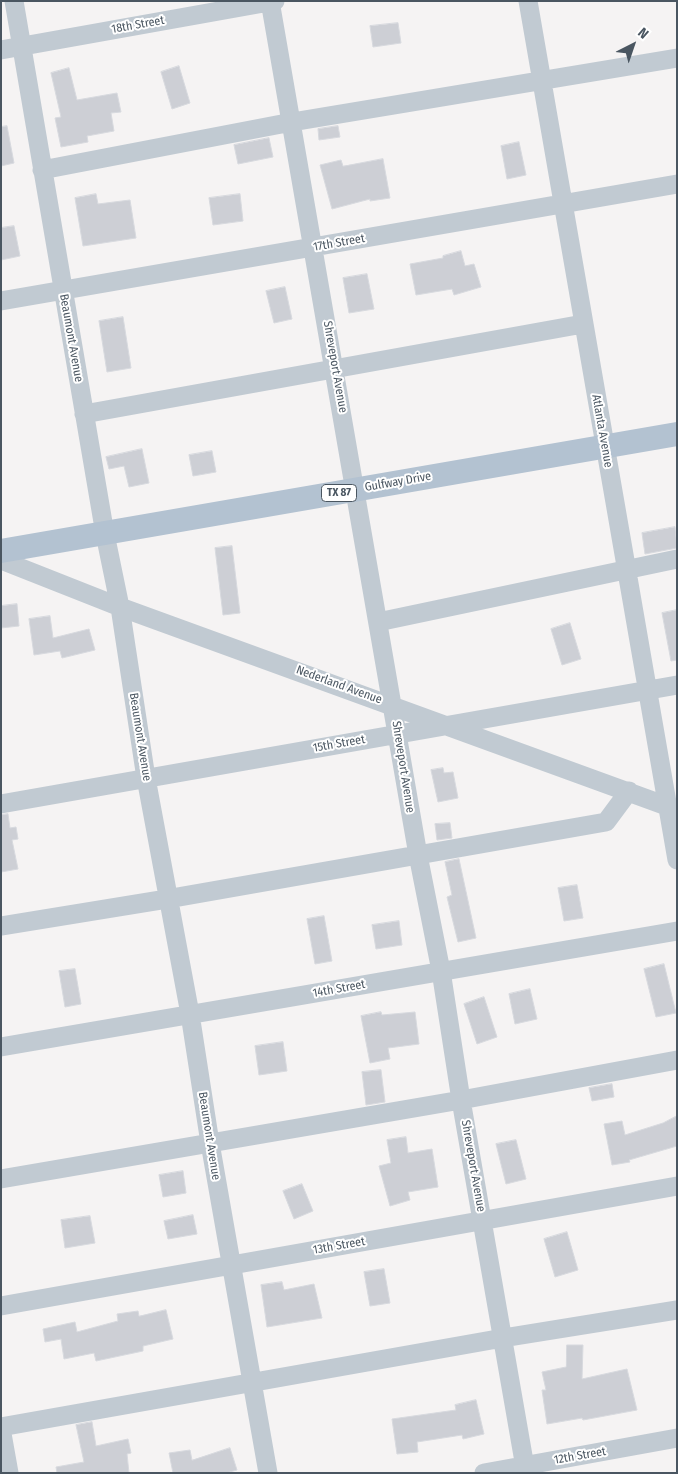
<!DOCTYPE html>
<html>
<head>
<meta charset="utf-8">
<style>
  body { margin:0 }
  #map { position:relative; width:678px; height:1474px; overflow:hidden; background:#f5f3f3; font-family:"Fira Sans Condensed",sans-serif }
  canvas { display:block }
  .frame { position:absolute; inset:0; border:2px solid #4a5661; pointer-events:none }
  .north { position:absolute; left:608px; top:20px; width:50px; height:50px; -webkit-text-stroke:4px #fff; paint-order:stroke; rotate:41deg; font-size:14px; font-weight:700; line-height:20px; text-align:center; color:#4a5661 }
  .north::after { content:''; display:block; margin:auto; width:18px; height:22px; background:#4a5661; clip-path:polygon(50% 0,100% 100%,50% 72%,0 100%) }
</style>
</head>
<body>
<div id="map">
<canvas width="678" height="1474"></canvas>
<div class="frame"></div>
<div class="north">N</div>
</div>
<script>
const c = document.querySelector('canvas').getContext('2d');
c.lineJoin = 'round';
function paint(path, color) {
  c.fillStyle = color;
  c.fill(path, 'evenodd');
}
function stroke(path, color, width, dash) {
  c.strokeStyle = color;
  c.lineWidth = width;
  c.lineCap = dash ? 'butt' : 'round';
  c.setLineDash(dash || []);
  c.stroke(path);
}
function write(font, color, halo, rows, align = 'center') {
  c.font = font + ' "Fira Sans Condensed",sans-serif';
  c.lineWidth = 4;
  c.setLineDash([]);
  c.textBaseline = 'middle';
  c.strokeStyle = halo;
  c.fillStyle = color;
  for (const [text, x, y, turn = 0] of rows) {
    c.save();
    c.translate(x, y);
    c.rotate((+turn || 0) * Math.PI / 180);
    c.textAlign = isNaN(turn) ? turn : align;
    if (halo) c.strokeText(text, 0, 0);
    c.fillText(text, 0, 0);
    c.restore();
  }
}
const building = new Path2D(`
  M398 23 401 43 373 47 370 26Z
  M179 66 190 103 172 109 161 72Z
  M69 68 77 100 117 93 121 112 111 113 114 131 87 136 88 142 61 147 55 118 61 117 51 73Z
  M7 126 14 163 1 166V127Z
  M338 126 340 137 319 140 318 129Z
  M269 138 273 157 238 164 234 145Z
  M519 142 526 175 507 179 501 146Z
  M383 159 390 198 370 201V199L332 209 320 165 341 160 343 166Z
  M96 194 98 204 130 200 136 238 83 246 75 198Z
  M240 194 243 221 213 225 209 198Z
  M14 226 20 256 1 260V228Z
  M461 251 465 266 474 264 481 287 454 295 452 289 416 295 410 264 443 258V256Z
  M367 274 374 309 349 313 343 278Z
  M285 287 292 319 274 323 266 291Z
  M123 317 131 368 107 372 99 321Z
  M142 449 149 483 129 487 124 466 109 469 106 457Z
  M212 451 216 472 193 476 189 455Z
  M675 527 677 548 645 554 642 533Z
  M232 546 240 613 223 615 215 548Z
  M17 604 19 626 1 628V606Z
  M677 610V660L671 661 662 613Z
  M50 616 53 638 89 629 95 650 62 658 60 651 34 655 29 619Z
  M570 623 581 659 562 665 551 629Z
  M443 768 444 773 453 772 458 798 438 802 431 770Z
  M8 814 10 828 16 827 18 839 12 840 18 869 1 872V815Z
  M450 823 452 838 437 840 435 824Z
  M459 859 476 938 458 942 447 897 452 895 445 862Z
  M577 885 583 918 564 921 558 888Z
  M324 916 332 961 315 964 307 919Z
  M399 921 402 945 376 949 372 925Z
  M664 964 676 1013 656 1017 644 969Z
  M75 969 81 1004 65 1007 59 971Z
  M530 989 537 1019 515 1024 509 994Z
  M484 997 497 1037 477 1044 464 1004Z
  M381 1012 382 1015 415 1012 419 1044 388 1048 390 1059 370 1063 361 1016Z
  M283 1042 287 1071 259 1075 255 1046Z
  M381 1070 385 1102 366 1105 362 1072Z
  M612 1084 614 1097 592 1101 589 1088Z
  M677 1116V1146L629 1160 630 1162 612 1165 604 1124 622 1121 625 1135 663 1123Z
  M406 1137 408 1153 432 1149 438 1187 408 1192 410 1200 390 1206 379 1166 391 1163 387 1140Z
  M516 1140 526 1179 506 1184 496 1144Z
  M183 1171 186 1193 163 1197 159 1175Z
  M302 1184 313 1211 294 1219 283 1191Z
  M193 1215 197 1234 168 1239 164 1221Z
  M90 1216 95 1243 65 1248 61 1220Z
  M567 1232 578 1270 555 1277 544 1239Z
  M384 1269 390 1303 370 1306 364 1272Z
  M282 1282 284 1290 314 1284 322 1318 267 1327 261 1285Z
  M166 1310 173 1339 143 1346V1351L96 1361 94 1353 64 1359 61 1339 45 1342 43 1329 75 1322 77 1332 118 1321 117 1314 138 1311 139 1316Z
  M567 1345H583L582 1379 627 1369 637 1410 583 1420 582 1418 547 1424 542 1390H546L542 1372 566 1367Z
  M476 1400 484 1434 463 1439 462 1435 417 1442 418 1452 397 1454 392 1419 456 1410 455 1405Z
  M92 1422 96 1446 128 1439 131 1453 127 1454 129 1473H57L56 1467 84 1462 76 1425Z
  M230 1448 237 1470 226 1473H173L169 1453 190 1450 192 1460Z`);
paint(building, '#cdcfd5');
stroke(building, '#d7d9de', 1);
stroke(new Path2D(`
  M14 1 105 534 120 607 146 778 190 1014 210 1143 268 1473
  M270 1 418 855 441 971 461 1100 526 1473
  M528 1 677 860
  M1 50 275 1
  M42 170 292 122 677 58
  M1 301 677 184
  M84 414 583 324
  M1 560 120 607 675 809
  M378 622 677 559
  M1 804 677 685
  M1 926 167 899 606 822 629 791
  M1 1047 677 931
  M1 1179 461 1100 677 1060
  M1 1306 677 1186
  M1 1427 503 1338 677 1310
  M1 1428 9 1473
  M484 1473 677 1438`), '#c1cad2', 19);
stroke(new Path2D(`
  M1 551 677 434`), '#b3c2d1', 24);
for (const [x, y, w] of [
  [339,493,35]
]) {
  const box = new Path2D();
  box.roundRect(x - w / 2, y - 8.5, w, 17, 4);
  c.fillStyle = '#fff';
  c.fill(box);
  stroke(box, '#4a5661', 1);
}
write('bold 11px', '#4a5661', null, [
  ["TX 87",339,493]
]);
write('12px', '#4a5661', '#fff', [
  ["18th Street",138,25,-10],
  ["17th Street",339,243,-10],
  ["Beaumont Avenue",71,338,80],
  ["Shreveport Avenue",335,367,80],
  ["Atlanta Avenue",602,431,80],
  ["Gulfway Drive",398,482,-10],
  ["Nederland Avenue",339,685,20],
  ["Beaumont Avenue",140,737,81],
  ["15th Street",339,744,-10],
  ["Shreveport Avenue",403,767,81],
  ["14th Street",339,989,-10],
  ["Beaumont Avenue",209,1136,81],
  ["Shreveport Avenue",473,1166,80],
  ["13th Street",339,1246,-10],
  ["12th Street",580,1456,-10]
]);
</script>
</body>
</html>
